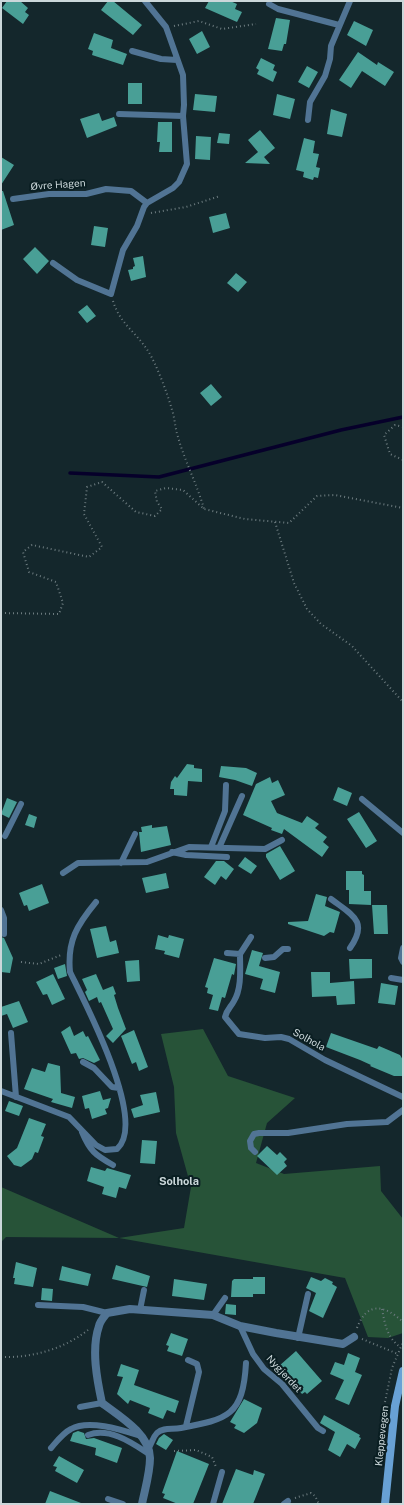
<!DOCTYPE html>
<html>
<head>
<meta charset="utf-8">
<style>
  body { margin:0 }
  #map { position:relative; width:404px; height:1505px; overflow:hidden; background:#14272c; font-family:"Public Sans",sans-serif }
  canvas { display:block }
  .frame { position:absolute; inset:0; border:2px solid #cbd7da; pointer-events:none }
</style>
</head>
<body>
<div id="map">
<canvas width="404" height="1505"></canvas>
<div class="frame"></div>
</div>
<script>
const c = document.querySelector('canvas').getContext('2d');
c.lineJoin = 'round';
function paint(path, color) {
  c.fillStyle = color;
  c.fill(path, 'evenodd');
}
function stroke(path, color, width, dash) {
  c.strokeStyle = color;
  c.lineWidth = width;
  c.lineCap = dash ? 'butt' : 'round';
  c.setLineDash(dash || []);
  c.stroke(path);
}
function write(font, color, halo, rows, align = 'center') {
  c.font = font + ' "Public Sans",sans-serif';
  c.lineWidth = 4;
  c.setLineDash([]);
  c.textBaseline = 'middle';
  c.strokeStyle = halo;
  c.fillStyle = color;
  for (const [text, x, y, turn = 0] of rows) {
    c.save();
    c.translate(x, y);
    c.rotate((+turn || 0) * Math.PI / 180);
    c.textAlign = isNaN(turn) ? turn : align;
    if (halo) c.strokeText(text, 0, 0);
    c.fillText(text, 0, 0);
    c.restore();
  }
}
paint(new Path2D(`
  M203 1029 228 1076 295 1098 267 1123 256 1163 284 1174 380 1166 381 1191 403 1219V1333L388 1338 368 1337 345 1278 119 1238 6 1237 1 1242V1187L119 1238 184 1228 191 1187 176 1133 174 1087 161 1034Z`), '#275338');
stroke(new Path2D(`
  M70 473 159 477 341 430 403 417`), '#06002a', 3.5);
paint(new Path2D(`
  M7 1H20L28 8 25 12 29 15 23 24 2 8Z
  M108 1H113L142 25 133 35 101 10Z
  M209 1H230L237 4 235 9 242 12 237 22 205 8Z
  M276 18 290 20 286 44H284L282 51 268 49Z
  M354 21 373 30 366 46 347 35Z
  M202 31 210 47 197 54 189 39Z
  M94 33 113 40 111 48 127 54 123 65 92 55 93 51 88 49Z
  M358 52 377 65 378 62 394 72 385 86 362 71 351 88 339 80Z
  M261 58 275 65 273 70 277 72 273 82 257 74 259 70 256 68Z
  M307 66 318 72 309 88 298 82Z
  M128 83H142V104H128Z
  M195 94 217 96 215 112 193 110Z
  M277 94 295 99 290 119 273 115Z
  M331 109 347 114 342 137 327 134Z
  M99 113 102 121 114 117 117 126 87 138 80 119Z
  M158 122H172V152H159L160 142H157Z
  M260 130 275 148 264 157 270 164 245 163 258 152 248 140Z
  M219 133 230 134 229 144 217 143Z
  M196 136 211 137 210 160 195 159Z
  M304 138 315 141 313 153 319 154 316 167 320 168 318 178 314 177 313 180 303 177 304 172 296 170Z
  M1 157 14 165 1 185Z
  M1 191H3L14 225 1 230Z
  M226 213 230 228 213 233 209 217Z
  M94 226 108 228 105 247 91 245Z
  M35 247 49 261 37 274 23 259Z
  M143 256 146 277 131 281 128 270 133 269V267L135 266 133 258Z
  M236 273 247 282 238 292 227 283Z
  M87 305 96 316 87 323 78 312Z
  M211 384 222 397 211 406 200 393Z
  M187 764 194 765V768L202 769V782L188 781 187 796 174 795V789H170L171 782 175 776 177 778Z
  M221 766 246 768 257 773 252 786 235 780 219 777Z
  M270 777 272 783 278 780 285 795 271 801 277 813 302 823 307 816 319 824 315 828 327 837 323 842 329 847 322 857 284 829 282 834 271 830 272 828 243 815 256 784Z
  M338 787 352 793 347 806 333 800Z
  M7 798 17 802 9 818 1 814Z
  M359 812 377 841 366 848 347 819Z
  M29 814 37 817 34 828 25 825Z
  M152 825V828L167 826 171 845 141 852 139 832H142L141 827Z
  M280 846 295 871 280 880 266 857V854Z
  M245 857 257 866 251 874 238 866Z
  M216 861H224L234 869 226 880 221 876 215 885 204 877Z
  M346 871H362V874L364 875V891H371V905L349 904V890H346Z
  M166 873 169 888 146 893 142 878Z
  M42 884 49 903 29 911 27 905 24 906 19 893Z
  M316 894 327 897 325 906 340 912 334 933 330 932 324 936 288 924V922L308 921Z
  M372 905H387L388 934H374Z
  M106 926 110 942 116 940 119 953 97 958 90 929Z
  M158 935 168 938 169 935 184 939 179 958 164 954 165 951 155 949Z
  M1 937 4 938 13 958 10 973 1 972Z
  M252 950 263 953 259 966 280 972 275 993 260 989 263 979 245 974Z
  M214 958 236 964 234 975 232 974 225 998 222 997 218 1011 209 1009 213 995 207 993 208 988 205 987Z
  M349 959H372V978L350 979Z
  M139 960 140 981 127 982 125 961Z
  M65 964 67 976 58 979 54 968Z
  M311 972H330V983L354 981 355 1004 337 1005 336 996 312 997Z
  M53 974 65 999 52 1005 47 994 43 995 36 982Z
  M96 974 103 990 113 986 116 994 114 995 118 1008 126 1029 113 1043 106 1036 113 1029 101 1002 99 1003 97 997 89 1001 85 992 87 990 82 979Z
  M381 983 398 986 395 1005 378 1003Z
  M19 1001 28 1022 13 1028 7 1014 1 1016V1007Z
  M70 1026 74 1036 83 1031 86 1037 88 1036 100 1060 94 1063 83 1058 79 1059 76 1053 71 1054 61 1032Z
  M134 1030 148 1067 139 1071 136 1062 132 1064 121 1036Z
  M331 1033 377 1049 379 1046 400 1055 403 1060V1076H394L370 1066 371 1065 360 1060 326 1047Z
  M48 1063 60 1066 61 1093 75 1097 72 1108 51 1102 53 1099 24 1089 32 1068 45 1072Z
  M100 1091 103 1100 111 1098 108 1108 105 1109 107 1114 92 1119 89 1108 85 1109 82 1096Z
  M156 1092 160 1112 134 1118 131 1109 143 1105 140 1095Z
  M9 1101 23 1106 19 1116 5 1111Z
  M29 1118 46 1124 41 1136 44 1137 38 1153 35 1152 32 1159 21 1167 14 1165 7 1156 17 1148Z
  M142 1140 157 1141 155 1164 140 1163Z
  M267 1146 277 1155 280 1152 287 1159 284 1162 287 1166 277 1175 257 1156Z
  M91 1167 105 1171 107 1168 131 1175 126 1189 119 1187 116 1198 102 1194 104 1187 87 1181Z
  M16 1262 37 1268 33 1287 14 1284 15 1278H13Z
  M116 1265 150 1276 147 1287 112 1279Z
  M62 1266 91 1274 88 1286 59 1280Z
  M253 1277H265V1294H253V1297H231L232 1281 234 1279H253Z
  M311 1277 321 1281 325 1278 333 1282 332 1284 337 1287 323 1318 309 1311 316 1293 306 1288Z
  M174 1279 207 1284 204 1300 172 1296Z
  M42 1288 53 1289 52 1301 41 1300Z
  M226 1304 236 1305V1315L225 1314Z
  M171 1333 188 1339 182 1356 167 1351 169 1346 166 1345Z
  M296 1351 322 1381 307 1394 305 1392 302 1394 279 1366Z
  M348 1353 360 1358 355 1372 362 1375 349 1405 335 1399 344 1380 330 1374 335 1362 344 1365Z
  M121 1364 139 1370 134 1385 179 1401 175 1413 167 1410 163 1419 148 1413 150 1408 130 1400 128 1404 117 1394 123 1377 117 1376Z
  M244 1399 262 1408 257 1423 244 1433 234 1428 236 1425 230 1422Z
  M324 1415 360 1435 359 1437 361 1438 355 1449 347 1444 340 1457 328 1450 335 1432 320 1423Z
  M78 1431 84 1433 86 1439 94 1438 122 1448 117 1463 95 1455 96 1448 70 1441 73 1433Z
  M164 1434 173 1440 166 1450 156 1444 159 1438Z
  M177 1451 209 1464 193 1504H178L163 1498 165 1494 162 1493Z
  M59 1456 84 1470 77 1483 55 1471 57 1467 53 1466Z
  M236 1469 253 1475 254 1470 265 1474 253 1504H222Z
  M50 1491 81 1503 80 1504H45Z`), '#499f96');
stroke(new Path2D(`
  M174 26 199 21 222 29 256 24
  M151 213 186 207 220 196
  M113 301C120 324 136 332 148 351 156 363 168 395 172 410 175 419 175 428 178 437 185 462 197 484 204 509
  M403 427 395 425 384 435 390 454 403 460
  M275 522 294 583 307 609 321 624 352 646 403 702
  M1 613 59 614 63 603 56 582 29 572 23 552 32 545 89 557 102 547 84 514 87 487 102 482 136 512 155 516 162 509 157 502 155 491 166 488 183 490 204 509 245 519 289 523 317 496 335 495 403 508
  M21 962 39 964 61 955
  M382 1309C385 1325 387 1337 400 1347
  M357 1328C367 1301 385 1305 403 1322
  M362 1339 398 1354
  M1 1357C32 1358 64 1349 88 1330
  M385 1402 392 1368 403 1342
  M174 1451 196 1450 212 1457 216 1467
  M295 1498 311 1493 315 1496 319 1504`), '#6c7b7f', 2, [1, 3]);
stroke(new Path2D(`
  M269 4 278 9 339 25
  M132 51 161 59 177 60
  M119 114 183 116
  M308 120 310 102 325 76 330 59 331 46 350 1
  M13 199 49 194H86L106 189 131 191 147 203
  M53 263 77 280 111 294 123 250 137 226 144 207 147 203 173 188 179 182 187 164 183 116 184 105 183 75 166 27 145 1
  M362 799 403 833
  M5 836 21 804
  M211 847 225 811 226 785
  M219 848 242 796
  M172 852 186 855 227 857
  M121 863 135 834
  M63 873 78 863 147 862 189 847 265 849 282 840
  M331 899C352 915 369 921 350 948
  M1 910 4 918V934
  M403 948 401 958 403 962
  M227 953 240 954 251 937
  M240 954C240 968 242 988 234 1001 231 1007 227 1009 225 1017L239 1034 265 1038 281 1037 289 1039 325 1060 403 1097
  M265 958 274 957 283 949H288
  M391 978 403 980
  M11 1033 16 1097
  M83 1062 94 1068 112 1087 119 1088
  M1 1091 69 1117 96 1145 105 1150 117 1149C148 1122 85 1003 70 972 67 941 77 925 96 902
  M82 1132C90 1151 95 1155 113 1165
  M255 1152 251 1148 250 1141 254 1134 259 1133H288L347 1124 387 1122 403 1110
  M38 1305 83 1307 107 1313
  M140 1310 144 1290
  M213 1315 225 1298
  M240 1326 253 1354 264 1369 282 1384 318 1428 323 1431
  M298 1338 308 1294
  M80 1407 102 1403
  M186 1426 199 1372 197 1364 188 1360
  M88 1435C110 1427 132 1443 149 1454
  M51 1448C57 1441 63 1433 71 1429 89 1419 122 1430 141 1436
  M148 1449C152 1444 152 1438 157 1433 164 1427 172 1430 181 1428 228 1419 243 1416 246 1363
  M108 1499 123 1504
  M213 1504 222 1472
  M284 1504 288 1501`), '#517494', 6);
stroke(new Path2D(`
  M142 1504C145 1489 150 1473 150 1458 150 1434 119 1416 102 1403 97 1380 91 1349 99 1326 100 1321 104 1317 107 1313L130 1309 213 1315 240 1326 276 1333 343 1344 354 1337`), '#517494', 8);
stroke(new Path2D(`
  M385 1504 395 1406 403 1371`), '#68a1d5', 8);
write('10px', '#cbd7da', '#0a1e22', [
  ["Øvre Hagen",58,185,-4],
  ["Solhola",309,1040,29],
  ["Nygjerdet",284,1374,47],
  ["Kleppevegen",382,1436,-84]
]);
write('bold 11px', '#cbd7da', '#0a1e22', [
  ["Solhola",179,1182]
]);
</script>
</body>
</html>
